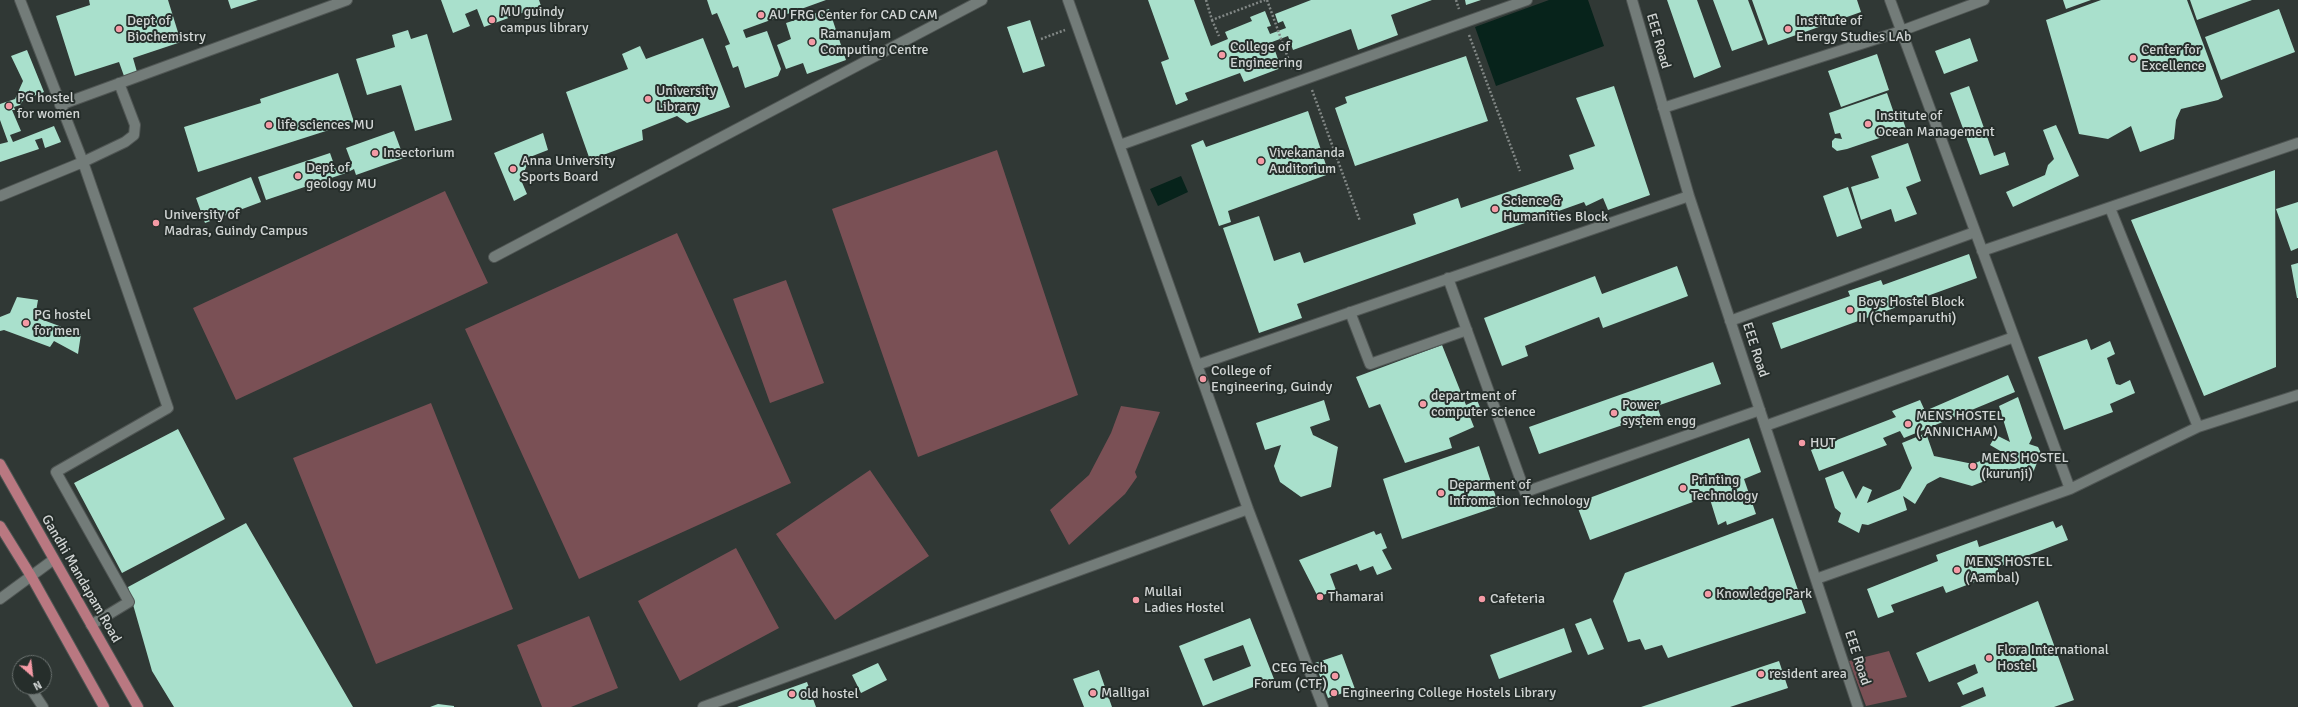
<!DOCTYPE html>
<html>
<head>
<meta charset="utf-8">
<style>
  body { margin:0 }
  #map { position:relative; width:2298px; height:707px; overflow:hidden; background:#303835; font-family:Signika,sans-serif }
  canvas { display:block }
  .north { position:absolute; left:12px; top:655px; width:40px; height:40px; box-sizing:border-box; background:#262e2b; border:1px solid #6a716f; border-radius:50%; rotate:152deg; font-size:11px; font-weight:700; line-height:16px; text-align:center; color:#d1d5d4 }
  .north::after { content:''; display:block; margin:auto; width:14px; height:18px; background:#f49aa5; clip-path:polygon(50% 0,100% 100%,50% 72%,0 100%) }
</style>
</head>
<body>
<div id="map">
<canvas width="2298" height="707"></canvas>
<div class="north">N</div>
</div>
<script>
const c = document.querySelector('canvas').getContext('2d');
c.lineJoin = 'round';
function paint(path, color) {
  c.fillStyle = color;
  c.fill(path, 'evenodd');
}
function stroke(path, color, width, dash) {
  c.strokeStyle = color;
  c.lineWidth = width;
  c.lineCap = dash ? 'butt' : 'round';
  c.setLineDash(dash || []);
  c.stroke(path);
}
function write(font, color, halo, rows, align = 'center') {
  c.font = font + ' Signika,sans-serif';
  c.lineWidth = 4;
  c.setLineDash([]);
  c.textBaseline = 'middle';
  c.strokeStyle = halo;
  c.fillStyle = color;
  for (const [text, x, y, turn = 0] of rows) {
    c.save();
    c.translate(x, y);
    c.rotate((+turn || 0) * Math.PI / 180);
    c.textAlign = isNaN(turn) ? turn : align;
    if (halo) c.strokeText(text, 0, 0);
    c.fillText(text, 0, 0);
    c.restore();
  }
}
paint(new Path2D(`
  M997 150 1078 395 918 457 832 209Z
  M445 191 488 283 236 400 193 308Z
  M677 233 791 483 579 579 465 329Z
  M786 280 824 383 770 403 733 299Z
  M431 403 513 609 376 664 293 458Z
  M1121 406 1160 412 1135 472 1137 477 1125 494 1069 545 1050 510 1089 475 1111 433Z
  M870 470 929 556 835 620 776 534Z
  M736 548 779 628 680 681 638 601Z
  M589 616 618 688 571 707H542L517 645Z
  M1889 651 1907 697 1866 706 1849 661Z`), '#7a5055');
paint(new Path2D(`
  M1549 0H1588L1604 46 1496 86 1475 27Z
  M1181 176 1188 192 1158 206 1150 189Z`), '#07231b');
paint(new Path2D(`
  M89 0H168L181 42 133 58 137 72 124 76 119 62 75 76 56 16 90 5Z
  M228 0H258L231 9Z
  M441 0H539L541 6 484 27 477 9 465 14 470 26 453 33Z
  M707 0H826L743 30 746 38 767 31 781 69 778 76 745 88 738 66 733 68 725 46 730 44 717 13 712 15Z
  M1148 0H1194L1211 46 1228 39 1225 32 1252 21 1250 17 1265 11 1271 26 1267 27 1270 34 1286 28 1283 21 1278 23 1275 14 1311 0H1432L1391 15 1398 35 1358 50 1351 29 1293 50 1288 36 1272 42 1281 68 1244 82 1240 73 1185 93 1188 100 1176 105 1161 62 1169 59Z
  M1465 0H1481L1466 5Z
  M1667 0H1697L1721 67 1694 78Z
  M1713 0H1748L1763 40 1732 51Z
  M1752 0H1857L1861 12 1768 45Z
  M2063 0H2091L2066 9Z
  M2101 0H2187L2223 97 2218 100 2181 109 2176 120 2174 139 2140 152 2131 126 2108 139 2079 134 2046 20Z
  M2190 0H2252L2197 20Z
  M829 9 846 60 807 74 803 63 786 69 777 45 791 39 786 23Z
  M2279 9 2295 52 2221 80 2205 37Z
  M1030 20 1045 66 1023 73 1007 27Z
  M408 30 411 39 427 34 452 120 415 131 401 85 367 95 356 59 395 47 392 35Z
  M703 38 730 107 687 123 677 116 642 130 643 140 590 160 566 92 628 69 622 54 640 46 646 59Z
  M1970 38 1978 61 1944 74 1935 51Z
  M27 50 44 92 31 97 30 90 20 105 14 107 15 110H12L21 131 10 135 13 142 54 126 61 142 45 148 42 138 35 140 39 149 0 162V144L8 142 0 120V104L15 99 23 81 11 56Z
  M1877 54 1889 90 1841 107 1828 71Z
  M1466 56 1488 121 1355 166 1335 108 1347 103 1345 97Z
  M338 73 354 122 198 172 184 127 261 103 260 99Z
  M1614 86 1650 195 1608 210 1603 198 1586 206 1584 202 1297 304 1302 318 1259 333 1223 228 1259 216 1274 261 1300 252 1304 263 1416 224 1413 214 1458 198 1461 208 1574 169 1569 155 1595 146 1576 98Z
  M1969 86 1994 156 2005 152 2009 165 1980 175 1950 93Z
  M1887 93 1896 119 1902 117 1906 129 1847 149 1837 151 1832 147V141L1835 138 1842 139 1840 133 1835 134 1829 113Z
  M1308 111 1329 174 1228 211 1231 222 1219 226 1191 145 1203 140 1206 147Z
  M2056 125 2079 176 2013 207 2006 192 2045 175 2048 165 2054 159 2043 130Z
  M394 131 404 158 356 175 354 169 348 172 347 166 352 164 346 148Z
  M543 133 548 150 530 157 521 180 527 194 514 201 494 153Z
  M1908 143 1921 181 1906 187 1917 214 1895 222 1891 209 1861 220 1851 187 1879 178 1871 156Z
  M330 153 336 170 344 167 346 173 266 200 258 177Z
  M2275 170 2276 367 2204 396 2131 220Z
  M251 177 261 202 205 223 196 198Z
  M1848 187 1862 228 1837 237 1823 196Z
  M2298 202V248L2291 251 2276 209Z
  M1969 254 1977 278 1781 349 1772 323 1850 296 1848 291 1881 280 1883 285Z
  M2298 263V298H2297L2291 265Z
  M1677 266 1688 296 1603 328 1599 317 1525 346 1528 356 1502 366 1484 318 1595 276 1602 294Z
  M17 297 38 300 35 317 81 334 78 354 54 341 50 347 4 330 0 331V317L10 313Z
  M2087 339 2091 350 2110 341 2115 354 2107 358 2116 384 2120 385 2130 380 2135 393 2110 404 2113 412 2064 430 2038 357Z
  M1442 345 1466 405 1477 400 1482 412 1470 417 1474 427 1449 438 1452 448 1405 463 1380 404 1369 408 1356 377Z
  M1713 362 1721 384 1657 406 1662 420 1640 428 1637 420 1539 454 1529 427Z
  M2008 375 2015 392 1904 438 1900 431 1883 438 1887 445 1819 471 1811 450 1896 417 1892 411 1920 400 1925 411Z
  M2018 397 2032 438 2029 444 2038 447 2041 453 2032 475 2018 468 1972 486 1940 477 1927 484 1915 504 1903 496 1907 510 1868 525 1862 524 1859 533 1838 522 1841 513 1835 508 1825 478 1843 471 1856 499 1863 486 1872 490 1867 503 1900 489 1912 468 1902 443 1926 433 1934 456 1973 464 2002 452 1990 445 1996 435 2010 442 1999 406Z
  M1324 400 1330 420 1310 427 1313 435 1338 447 1331 487 1301 497 1280 482 1274 466 1281 445 1265 450 1256 423Z
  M178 429 225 519 122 573 74 483Z
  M1749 438 1761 472 1744 479 1756 514 1727 525 1726 521 1718 525 1709 496 1590 540 1576 503Z
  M1479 446 1499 506 1402 539 1383 479Z
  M1773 518 1806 613 1668 658 1662 645 1645 650 1640 639 1628 642 1613 601 1625 573Z
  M2053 521 2056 528 2062 525 2068 540 1998 567V573L1946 593 1943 586 1891 605 1894 612 1878 618 1867 589 1938 561 1936 555 1977 540 1979 547Z
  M246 523 353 707H174L152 671 128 587Z
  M1374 531 1376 535 1381 533 1387 548 1382 550 1392 569 1377 575 1373 566 1360 571 1357 564 1330 574 1336 590 1318 597 1299 560Z
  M2038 601 2074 700 2054 707H1960L1986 696 1983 687 1963 695 1957 683 1978 673 1975 664 1929 682 1916 653Z
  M1250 618 1274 679 1203 706 1179 646ZM1243 645 1251 666 1213 681 1204 659Z
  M1591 618 1604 649 1588 655 1575 624Z
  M1564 628 1572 652 1499 679 1490 655Z
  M1342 654 1355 689 1328 698 1315 663Z
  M1779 661 1788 688 1730 707H1641Z
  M878 663 887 680 861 693 852 675Z
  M1099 670 1112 707H1084L1073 679Z
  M807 682 816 707H737Z
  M438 704 454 706V707H430Z`), '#a9e0cc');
const minor = new Path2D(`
  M1068 0 1248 509 1323 707
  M1632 0 1689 196 1858 707
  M1890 0 2070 489
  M60 105 347 0
  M1663 108 1901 31 1984 0
  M1120 145 1527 0
  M0 196 83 162 20 0
  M2110 208 2198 427
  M1982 251 2298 143
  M494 257 982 0
  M1448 278 1525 492 1760 410
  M1350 312 1370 364 1467 330
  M1730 321 1975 232
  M1197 365 1689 196
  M1765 426 2014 337
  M1816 579 2070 489 2198 427 2298 395
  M0 599 53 560
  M91 625 129 602 56 472 168 408 83 162 125 142 134 135 135 125 119 83
  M31 689 43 707
  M703 707 1248 509`);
const major = new Path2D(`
  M0 464 138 707
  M0 526 31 576 104 707`);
stroke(minor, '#505654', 12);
stroke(major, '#505654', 12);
stroke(new Path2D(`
  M1206 0 1212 20 1265 0
  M1267 0 1292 69
  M1456 0 1459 9
  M1212 20 1219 36
  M1469 35 1520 171
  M1041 39 1065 30
  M1312 90 1360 221`), '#828886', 2.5, [2, 2]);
stroke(minor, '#737c79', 10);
stroke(major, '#b97881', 10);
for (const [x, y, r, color] of [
  [761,15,4,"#f49aa5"],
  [492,20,4,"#f49aa5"],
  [119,29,4,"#f49aa5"],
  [1788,29,4,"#f49aa5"],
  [812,42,4,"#f49aa5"],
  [1222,55,4,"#f49aa5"],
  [2133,58,4,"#f49aa5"],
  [648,99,4,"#f49aa5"],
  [9,106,4,"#f49aa5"],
  [1868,124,4,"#f49aa5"],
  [269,125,4,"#f49aa5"],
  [375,153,4,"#f49aa5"],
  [1261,161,4,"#f49aa5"],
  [513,169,4,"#f49aa5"],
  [298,176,4,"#f49aa5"],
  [1495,209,4,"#f49aa5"],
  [156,223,4,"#f49aa5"],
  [1850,310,4,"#f49aa5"],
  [26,323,4,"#f49aa5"],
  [1203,379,4,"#f49aa5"],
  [1423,404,4,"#f49aa5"],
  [1614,413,4,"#f49aa5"],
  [1908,424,4,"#f49aa5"],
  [1802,443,4,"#f49aa5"],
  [1973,466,4,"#f49aa5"],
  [1683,488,4,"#f49aa5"],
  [1441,493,4,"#f49aa5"],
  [1957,570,4,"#f49aa5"],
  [1708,594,4,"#f49aa5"],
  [1320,597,4,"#f49aa5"],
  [1482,599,4,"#f49aa5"],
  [1136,600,4,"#f49aa5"],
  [1989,658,4,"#f49aa5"],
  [1761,674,4,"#f49aa5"],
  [1335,676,4,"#f49aa5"],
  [1093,693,4,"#f49aa5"],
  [1334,693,4,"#f49aa5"],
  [792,694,4,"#f49aa5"]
]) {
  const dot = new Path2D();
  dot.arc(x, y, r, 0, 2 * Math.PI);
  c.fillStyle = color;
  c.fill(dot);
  stroke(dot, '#262e2b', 1.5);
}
write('14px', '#d1d5d4', '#262e2b', [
  ["MU guindy",500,12],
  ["campus library",500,28],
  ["AU FRG Center for CAD CAM",769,15],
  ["Dept of",127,21],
  ["Biochemistry",127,37],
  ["Institute of",1796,21],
  ["Energy Studies LAb",1796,37],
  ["Ramanujam",820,34],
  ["Computing Centre",820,50],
  ["College of",1230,47],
  ["Engineering",1230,63],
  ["Center for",2141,50],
  ["Excellence",2141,66],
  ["University",656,91],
  ["Library",656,107],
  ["PG hostel",17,98],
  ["for women",17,114],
  ["Institute of",1876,116],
  ["Ocean Management",1876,132],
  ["life sciences MU",277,125],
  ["Insectorium",383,153],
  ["Vivekananda",1269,153],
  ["Auditorium",1269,169],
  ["Anna University",521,161],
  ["Sports Board",521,177],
  ["Dept of",306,168],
  ["geology MU",306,184],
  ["Science &",1503,201],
  ["Humanities Block",1503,217],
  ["University of",164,215],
  ["Madras, Guindy Campus",164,231],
  ["Boys Hostel Block",1858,302],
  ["II (Chemparuthi)",1858,318],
  ["PG hostel",34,315],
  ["for men",34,331],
  ["College of",1211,371],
  ["Engineering, Guindy",1211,387],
  ["department of",1431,396],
  ["computer science",1431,412],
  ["Power",1622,405],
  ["system engg",1622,421],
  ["MENS HOSTEL",1916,416],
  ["( ANNICHAM)",1916,432],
  ["HUT",1810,443],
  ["MENS HOSTEL",1981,458],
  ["(kurunji)",1981,474],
  ["Printing",1691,480],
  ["Technology",1691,496],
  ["Deparment of",1449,485],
  ["Infromation Technology",1449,501],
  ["MENS HOSTEL",1965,562],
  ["(Aambal)",1965,578],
  ["Mullai",1144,592],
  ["Ladies Hostel",1144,608],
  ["Knowledge Park",1716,594],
  ["Thamarai",1328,597],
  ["Cafeteria",1490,599],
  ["Flora International",1997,650],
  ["Hostel",1997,666],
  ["CEG Tech",1327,668,"right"],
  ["Forum (CTF)",1327,684,"right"],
  ["resident area",1769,674],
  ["Malligai",1101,693],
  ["Engineering College Hostels Library",1342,693],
  ["old hostel",800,694]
], 'left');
write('14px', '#d1d5d4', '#262e2b', [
  ["EEE Road",1658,41,74],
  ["EEE Road",1755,350,72],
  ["Gandhi Mandapam Road",81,579,60],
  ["EEE Road",1857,658,72]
]);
</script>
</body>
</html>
